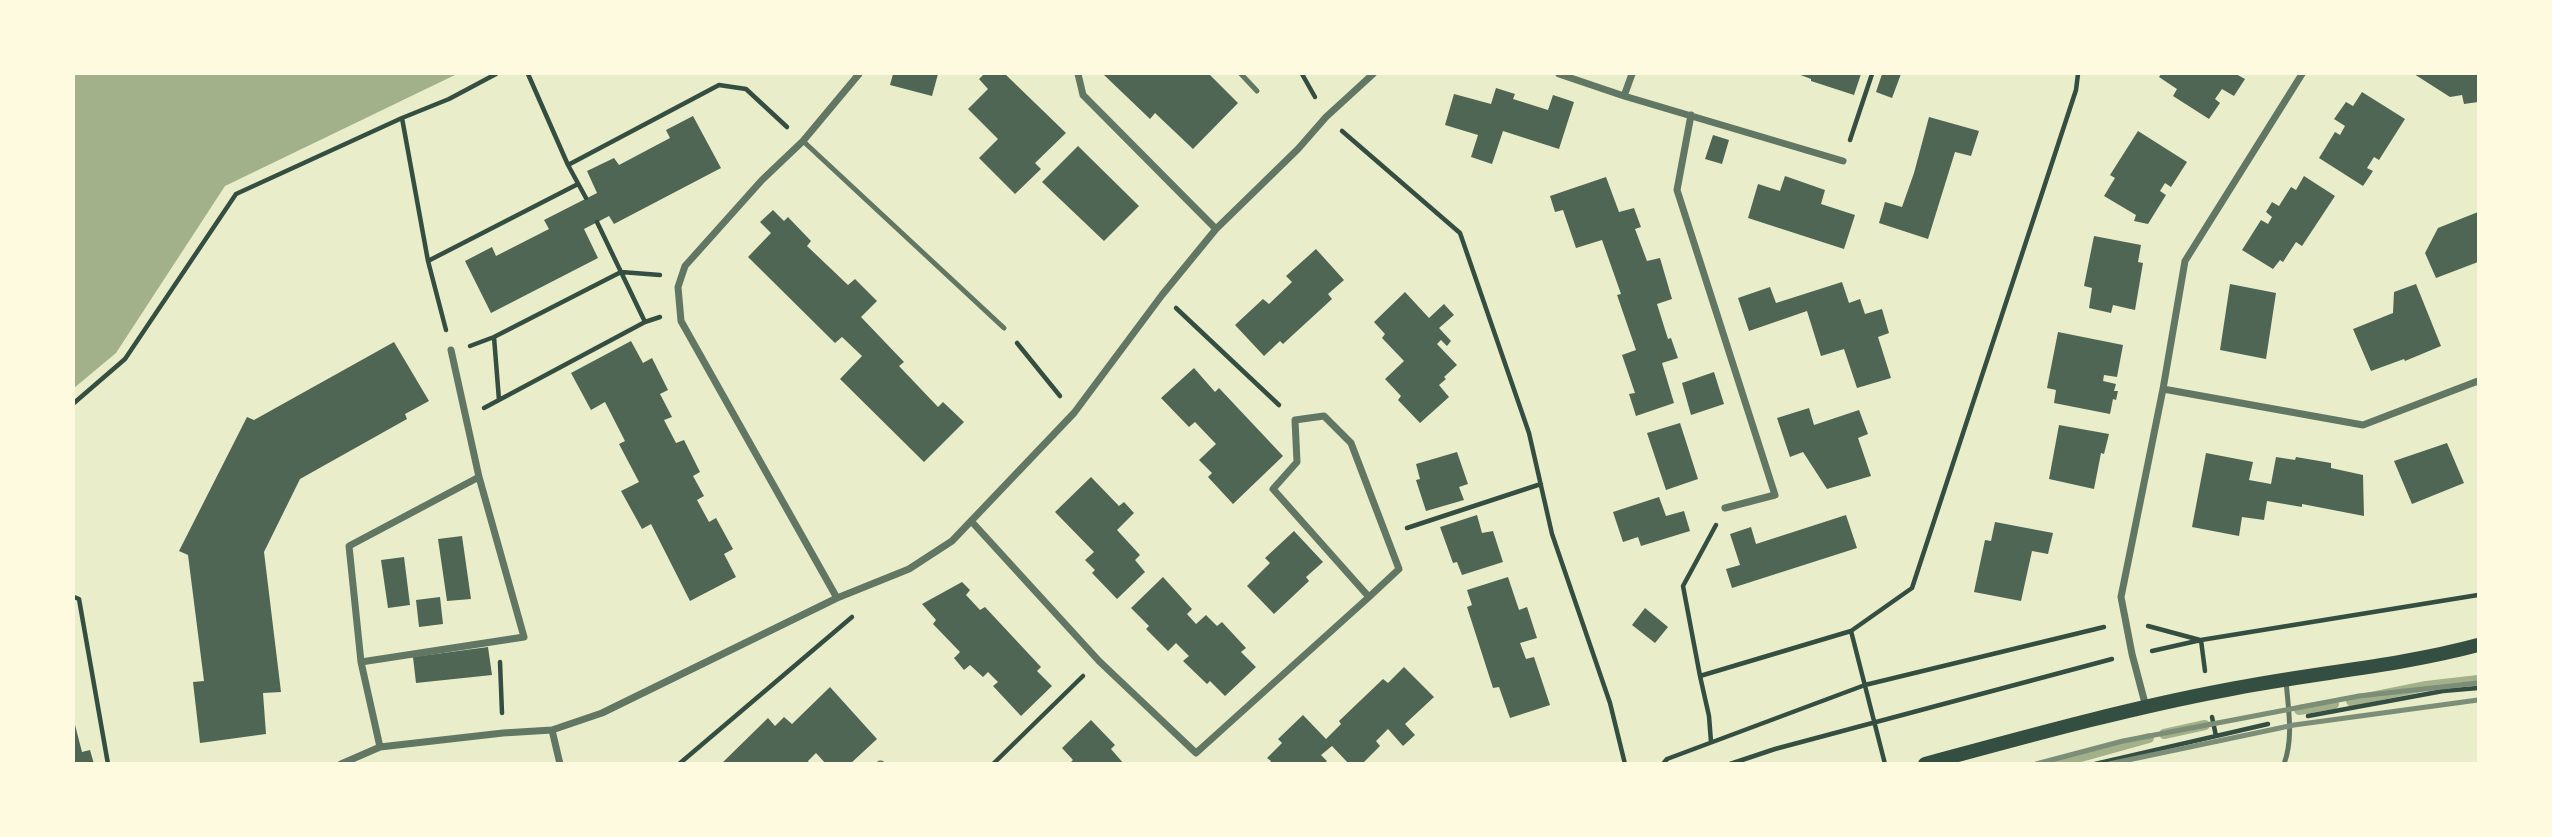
<!DOCTYPE html>
<html>
<head>
<meta charset="utf-8">
<style>
  body { margin:0 }
  #map { position:relative; width:2552px; height:837px; overflow:hidden; background:#e9edc9; font-family:Cabin,sans-serif }
  canvas { display:block }
  .frame { position:absolute; inset:0; border:75px solid #fefae0; pointer-events:none }
</style>
</head>
<body>
<div id="map">
<canvas width="2552" height="837"></canvas>
<div class="frame"></div>
</div>
<script>
const c = document.querySelector('canvas').getContext('2d');
c.lineJoin = 'round';
function paint(path, color) {
  c.fillStyle = color;
  c.fill(path, 'evenodd');
}
function stroke(path, color, width, dash) {
  c.strokeStyle = color;
  c.lineWidth = width;
  c.lineCap = dash ? 'butt' : 'round';
  c.setLineDash(dash || []);
  c.stroke(path);
}
paint(new Path2D(`
  M74 74H457L225 186 116 353 74 388Z`), '#a3b18a');
stroke(new Path2D(`
  M2351 701 2426 686 2478 680
  M2299 710 2334 704
  M2164 734 2205 725
  M2056 764 2149 738`), '#a3b18a', 10);
paint(new Path2D(`
  M893 74H938L932 96 890 85Z
  M984 74H1005L1066 133 1035 163 1041 169 1015 194 979 158 998 139 968 109 988 89 979 79Z
  M1103 74H1209L1238 103 1193 149 1155 113 1150 119Z
  M1798 74H1861L1854 95 1811 81V79Z
  M1882 74H1901L1892 98 1876 92Z
  M2161 74H2236L2245 79 2234 96 2222 89 2215 99 2220 103 2209 119 2173 96 2177 89 2159 77Z
  M2414 74H2478V102L2464 104 2462 95 2450 97Z
  M1496 88 1515 94 1513 99 1548 110 1553 95 1574 102 1559 149 1503 131 1492 164 1471 157 1478 135 1445 125 1454 94 1491 104Z
  M2362 92 2405 119 2379 160 2374 157 2367 168 2373 171 2363 186 2319 158 2335 132 2340 135 2345 126 2334 119 2346 102 2353 106Z
  M693 116 721 168 614 224 609 216 584 229 598 258 491 313 465 261 492 247 496 256 549 229 544 220 597 193 587 171 614 158 619 165 670 138 666 130Z
  M1929 117 1979 131 1971 156 1955 152 1928 239 1879 223 1885 202 1902 207 1914 173Z
  M2138 131 2187 162 2171 187 2165 183 2160 191 2166 195 2148 224 2134 221 2136 215 2104 196 2115 178 2110 175Z
  M1713 135 1729 140 1722 164 1705 159Z
  M1078 146 1139 206 1104 241 1042 182Z
  M1785 176 1825 190 1821 204 1855 215 1844 249 1748 218 1758 184 1780 191Z
  M2304 176 2335 196 2302 246 2296 242 2283 262 2280 260 2273 269 2242 250 2261 220 2268 224 2272 217 2266 212 2272 202 2279 206 2291 187 2296 190Z
  M1606 177 1619 212 1634 208 1641 227 1635 229 1647 261 1660 258 1672 299 1657 304 1668 339 1671 338 1678 358 1662 363 1674 403 1636 416 1629 394 1635 393 1622 355 1636 350 1617 295 1621 294 1602 240 1576 248 1563 210 1555 212 1550 196Z
  M773 210 784 221 788 217 811 241 807 246 848 285 855 279 877 301 861 317 904 362 899 366 938 407 943 402 964 422 924 462 840 379 862 356 842 337 835 343 748 257 771 233 760 222Z
  M2478 212V262L2436 278 2425 253 2438 228Z
  M2094 236 2141 245 2138 262 2143 263 2135 310 2113 305 2111 313 2089 308 2092 288 2084 286Z
  M1316 249 1344 280 1328 294 1332 299 1283 344 1280 341 1264 356 1235 325 1263 299 1269 304 1292 282 1286 276Z
  M1842 282 1849 303 1860 299 1865 314 1882 309 1889 333 1878 337 1891 378 1857 388 1844 349 1821 356 1807 311 1749 331 1738 298 1770 287 1776 303Z
  M2230 284 2276 293 2266 359 2220 350Z
  M2416 284 2441 346 2405 361 2404 359 2371 371 2353 329 2393 313 2394 292Z
  M1405 292 1429 318 1444 304 1454 315 1439 328 1451 341 1447 346 1441 340 1437 344 1457 365 1444 377 1446 379 1439 385 1449 397 1420 423 1398 400 1401 396 1385 379 1404 361 1382 338 1385 334 1374 322Z
  M2058 332 2123 345 2117 377 2104 375 2103 381 2116 384 2114 391H2118L2116 400 2113 399 2110 414 2054 403 2056 390 2047 388Z
  M631 341 643 363 652 358 668 390 660 394 672 417 664 420 676 443 684 440 700 472 693 476 704 496 697 500 709 522 716 518 733 549 724 554 736 577 690 601 651 524 642 529 621 491 639 482 619 444 625 441 605 402 591 410 571 373Z
  M394 342 429 401 405 414 407 419 300 479 264 552 281 692 263 693 266 734 200 743 193 682 204 681 188 555 179 551 247 417 254 420Z
  M1194 368 1215 392 1219 388 1283 456 1233 504 1208 477 1212 473 1199 460 1216 444 1195 422 1189 427 1161 398Z
  M1714 372 1724 404 1691 415 1682 383Z
  M1809 408 1814 425 1859 410 1868 434 1858 438 1871 476 1827 489 1803 452 1790 457 1777 418Z
  M1680 423 1698 479 1666 490 1647 433Z
  M2059 425 2109 434 2104 454 2101 453 2094 489 2049 479Z
  M2447 443 2464 483 2412 504 2394 461Z
  M1457 452 1468 484 1459 487 1464 500 1426 511 1416 480 1420 479 1416 464Z
  M2206 453 2253 462 2249 480 2271 484 2276 457 2295 460 2296 457 2331 463V468L2363 475 2364 516 2302 504V507L2267 501 2264 520 2242 517 2239 536 2192 527Z
  M1091 477 1119 506 1124 502 1134 513 1117 530 1140 555 1135 560 1145 572 1117 599 1092 573 1095 570 1085 560 1094 552 1055 512Z
  M1659 497 1666 516 1684 511 1690 531 1641 546 1638 537 1623 542 1613 512Z
  M1477 515 1482 533 1493 531 1503 562 1462 575 1457 562 1453 563 1440 527Z
  M1846 515 1857 548 1732 588 1726 569 1740 565 1730 534 1751 527 1756 544Z
  M1995 522 2053 533 2048 554 2032 551 2021 601 1974 592 1985 540 1991 541Z
  M1294 531 1323 562 1306 577 1309 581 1274 614 1247 586 1270 563 1265 558Z
  M462 536 471 599 447 601 438 539Z
  M404 557 410 605 388 608 381 560Z
  M1163 577 1192 609 1187 614 1196 624 1206 615 1217 626 1222 622 1246 648 1241 652 1256 667 1225 696 1210 681 1207 684 1183 661 1189 656 1176 643 1168 651 1146 629 1149 626 1131 608Z
  M1508 577 1519 610 1527 607 1537 638 1520 643 1526 659 1534 657 1550 705 1510 718 1499 687 1493 688 1467 607 1472 605 1467 590Z
  M962 582 970 590 966 595 980 610 985 607 1041 667 1037 671 1052 686 1021 716 993 686 998 682 988 672 983 677 970 665 964 670 954 658 960 652 933 624 936 620 922 604Z
  M440 597 443 624 419 627 416 600Z
  M1645 608 1668 627 1655 643 1632 625Z
  M488 647 492 675 416 683 413 657Z
  M1404 667 1434 697 1405 724 1415 735 1403 746 1388 729 1376 741 1380 746 1362 764H1349L1332 746 1321 755 1327 761 1324 764H1269L1271 761 1267 758 1282 743 1278 739 1303 715 1326 739 1341 724 1339 721 1383 679 1388 683Z
  M830 687 877 739 850 764H826L816 753 808 761 810 764H721L768 718 775 726 784 717 792 724Z
  M1091 720 1115 745 1111 749 1124 764H1069L1073 760 1062 748Z
  M74 721 82 752 90 750 94 764H74Z`), '#4f6655');
stroke(new Path2D(`
  M528 74 568 165 586 198
  M1302 74 1315 97
  M402 118 428 261 446 330
  M1342 131 1460 233 1529 433 1552 534 1610 703 1625 764
  M1850 140 1872 74
  M568 165 719 85 746 89 787 127
  M597 222 645 322
  M428 261 578 184
  M1176 308 1279 405
  M494 337 499 400
  M1017 343 1060 396
  M470 346 494 337 621 272 660 275
  M74 403 125 359 236 194 402 118 449 99 496 74
  M484 408 645 322 660 317
  M1716 525 1683 586 1700 676 1851 631
  M1407 528 1541 484
  M74 597 79 599 108 764
  M2148 626 2200 640
  M2201 640 2205 671
  M2152 651 2201 640 2478 595
  M500 662 502 713
  M1700 676 1709 716 1711 742
  M2308 716 2443 691 2478 688
  M2212 717 2216 736
  M679 764 852 617
  M993 764 1083 676
  M1663 764 1667 759 1865 685 2104 627
  M1730 764 1775 749 2112 659
  M1885 764 1851 631 1912 588 2076 90 2078 74
  M2095 764 2268 724`), '#344e41', 4.5);
stroke(new Path2D(`
  M1241 74 1257 91
  M803 141 1004 328
  M2284 764C2294 737 2288 708 2286 680`), '#617663', 5);
stroke(new Path2D(`
  M1078 74 1083 95 1216 229
  M1559 74 1624 96
  M1632 74 1624 96 1843 161
  M1691 115 1677 190 1775 495 1725 508
  M2163 389 2363 425 2478 381
  M972 522 1099 661 1196 753 1369 597 1273 489 1297 462 1295 420 1324 416 1351 443 1399 569 1369 597
  M837 598 681 321 678 287 685 266 762 180 803 141 859 74
  M361 662 349 546 479 477
  M2146 707 2132 654 2121 597 2163 389 2185 261 2302 74
  M552 730 560 764
  M380 747 361 662 524 637 479 477 451 350
  M341 764 380 747 503 733 552 730 602 713 837 598 909 569 952 541 1074 413 1162 295 1216 229 1298 149 1326 117 1373 74
  M880 764H881`), '#617663', 7);
stroke(new Path2D(`
  M1925 764C2025 737 2125 709 2226 690 2310 673 2396 667 2478 645`), '#344e41', 14);
stroke(new Path2D(`
  M2036 764 2123 741 2359 696 2478 683
  M2109 764 2294 725 2478 700`), '#7c8e77', 5);
</script>
</body>
</html>
